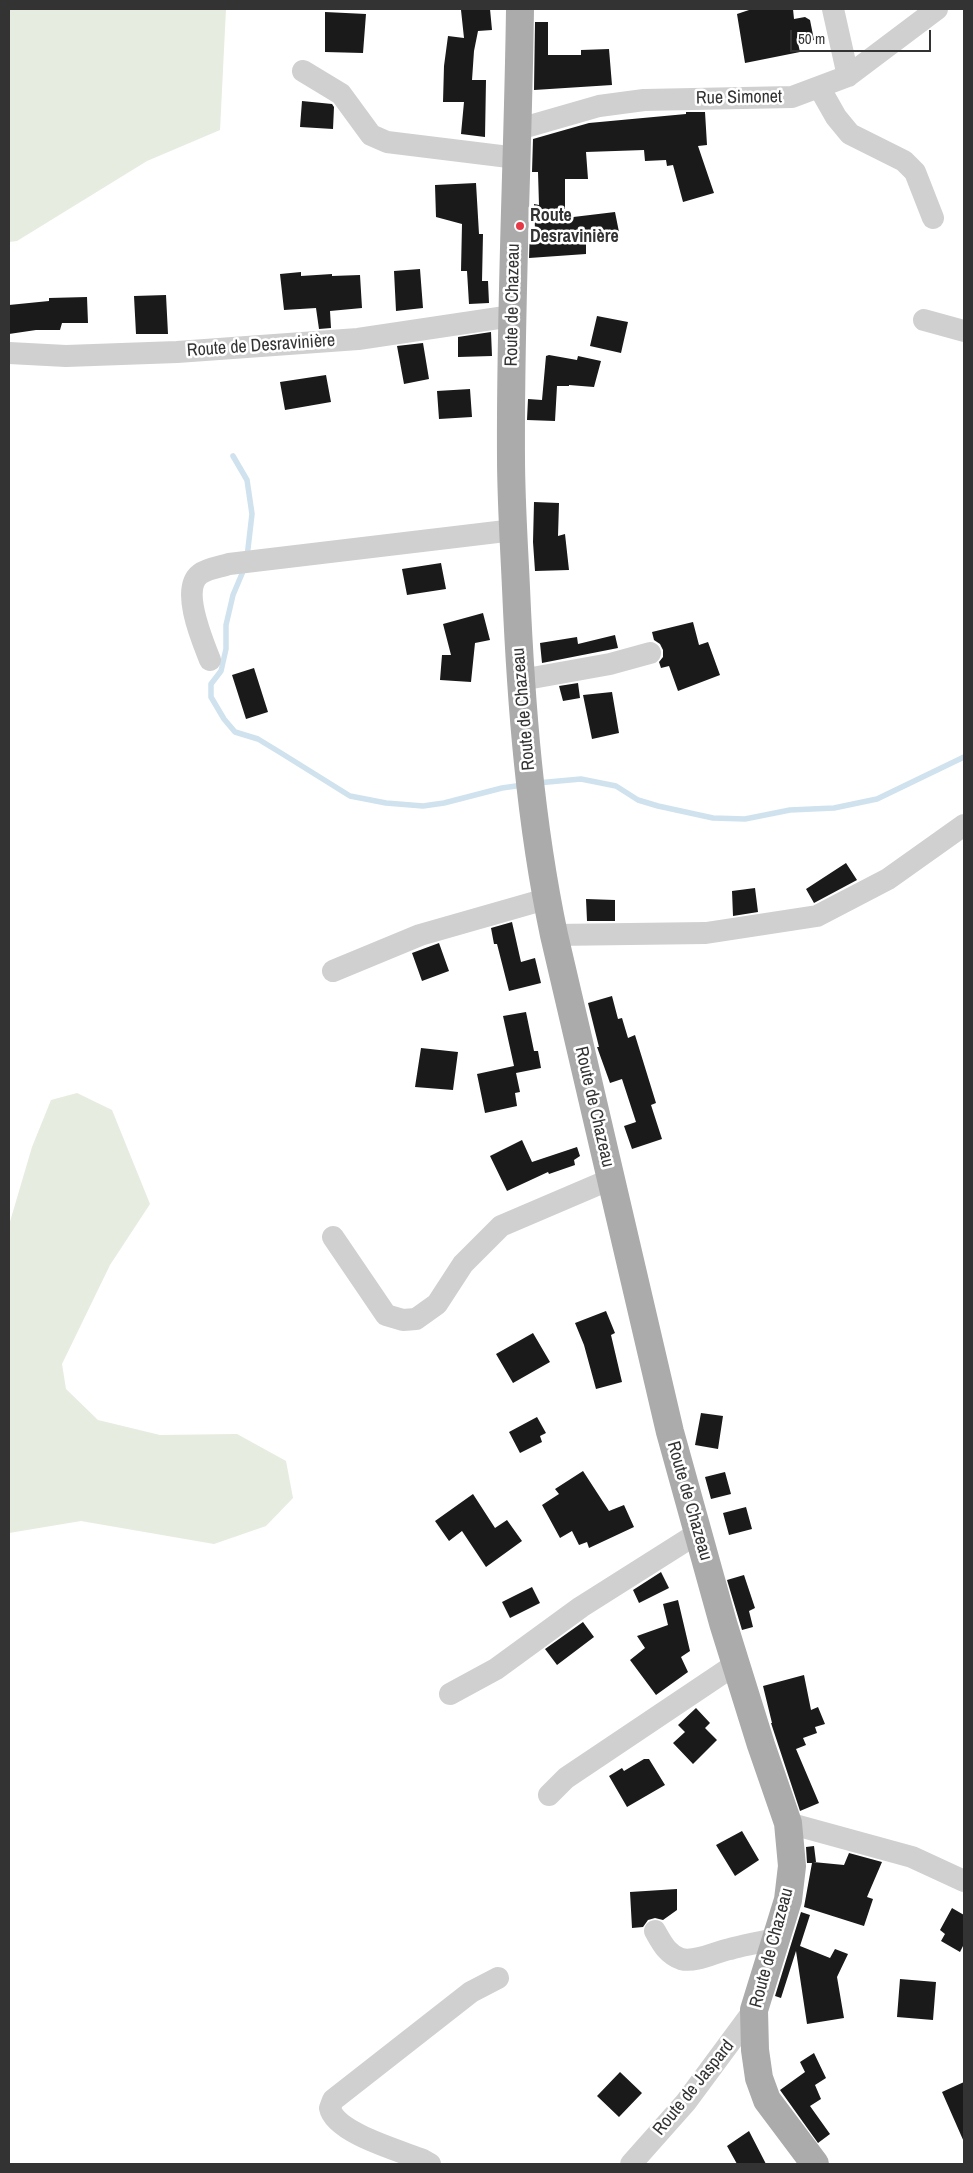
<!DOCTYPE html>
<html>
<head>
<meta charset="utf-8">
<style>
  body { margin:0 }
  #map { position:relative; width:973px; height:2173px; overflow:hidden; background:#fff; font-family:"Archivo Narrow",sans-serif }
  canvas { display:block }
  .frame { position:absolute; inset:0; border:10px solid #333; pointer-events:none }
  .scale { position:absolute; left:790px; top:30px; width:141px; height:22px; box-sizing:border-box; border:2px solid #333; border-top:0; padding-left:6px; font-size:15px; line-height:18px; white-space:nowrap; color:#333; -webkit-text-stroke:4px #fff; paint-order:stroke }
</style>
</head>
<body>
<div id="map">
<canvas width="973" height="2173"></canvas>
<div class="frame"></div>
<div class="scale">50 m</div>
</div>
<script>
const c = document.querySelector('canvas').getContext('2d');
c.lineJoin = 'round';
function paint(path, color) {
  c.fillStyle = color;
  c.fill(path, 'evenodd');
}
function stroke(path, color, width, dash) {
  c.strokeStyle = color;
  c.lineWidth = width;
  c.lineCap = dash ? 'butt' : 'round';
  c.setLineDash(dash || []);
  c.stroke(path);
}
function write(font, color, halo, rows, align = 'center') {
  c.font = font + ' "Archivo Narrow",sans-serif';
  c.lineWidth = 5;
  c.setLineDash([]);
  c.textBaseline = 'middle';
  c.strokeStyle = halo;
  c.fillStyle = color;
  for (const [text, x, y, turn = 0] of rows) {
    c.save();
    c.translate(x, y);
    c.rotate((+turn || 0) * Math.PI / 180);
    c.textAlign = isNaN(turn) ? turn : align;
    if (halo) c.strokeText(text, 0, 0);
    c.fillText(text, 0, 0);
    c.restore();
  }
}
paint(new Path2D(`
  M9 9H226L220 130 147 161 17 241 9 242Z
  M77 1093 112 1110 150 1204 110 1265 62 1364 66 1389 98 1420 160 1435 237 1434 286 1461 293 1498 266 1526 214 1544 81 1521 9 1533V1225L32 1147 51 1100Z`), '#e6ecdf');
stroke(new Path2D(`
  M233 456 247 480 252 514 247 557
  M244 569 233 595 226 625V649L221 671 211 684V697L224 719 235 732 258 739 281 753 350 796 386 803 423 806 444 803 502 788 523 785
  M537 783 581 779 616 786 638 800 658 806 713 818 745 819 790 810 834 808 877 799 964 757`), '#cfe2ee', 5.5);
paint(new Path2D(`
  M490 9 492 30 478 31 474 51 472 80H486L485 137 461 134 464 102H443L444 66 448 36 464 38 461 10Z
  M752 9H793L794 19 805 17 810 20 814 40 798 43 800 52 745 63 737 14Z
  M325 12 366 14 363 53 325 52Z
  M535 22H548V55H581V50L609 49 612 85 534 90Z
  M302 101 332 104 334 107 333 129 300 127Z
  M686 112H705L707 145 698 146 714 193 683 202 673 165 667 166 666 160 645 161 644 150 586 152 588 179H565V218L615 212 620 237H586V254L529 258 530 230H535L534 204 539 205 538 172H532L533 139 589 123 686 114Z
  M476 183 479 234H483L482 281H488L489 303 469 304 467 271H461L462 224 436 217 435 185Z
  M420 269 423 308 396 311 394 271Z
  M301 272V276L332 274V276L360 275 362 308 330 311 331 328 319 329 316 308 284 310 280 274Z
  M166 295 168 334H136L134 296Z
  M87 297 88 323H62L60 330H36L9 334V305L49 301V298Z
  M597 316 628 322 621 353 590 346Z
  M491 332 492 356 458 357V337Z
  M423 343 429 379 404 384 397 346Z
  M549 355 577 360 578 356 601 361 594 387 569 385V386H557L555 421 527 420 528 399 542 400 546 356Z
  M326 375 331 402 285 410 280 382Z
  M470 389 472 417 439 419 437 391Z
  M534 502 559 503 558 536 565 534 569 570 535 571 533 542Z
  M441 563 446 589 407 595 402 569Z
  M483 613 490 640 475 643 471 682 440 680 442 655H451L443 624Z
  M693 622 699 645 708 642 720 675 678 691 669 666 661 668 659 662 663 657V650L660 644 654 640 652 632Z
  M615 635 618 648 542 663 540 643 577 637 578 644Z
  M254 668 268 712 246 719 232 675Z
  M578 683 580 698 563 701 559 686Z
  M612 692 619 733 592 739 583 695Z
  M846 863 857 880 814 903 806 889Z
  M755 888 758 912 733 916 732 891Z
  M586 899 615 900V921H587Z
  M512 922 521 962 535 958 541 983 509 991 497 944H494L491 928Z
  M439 943 449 971 422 981 412 953Z
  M612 996 618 1019 622 1018 628 1038 635 1035 656 1103 651 1105 662 1139 632 1149 624 1126 636 1122 622 1079 610 1083 597 1047H599L588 1003Z
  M526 1012 534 1051H538L541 1068 516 1073 520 1092 515 1093 517 1106 485 1113 477 1074 514 1066 503 1016Z
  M421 1048 458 1052 453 1090 415 1087Z
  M522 1140 532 1162 577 1147 580 1156 574 1160 575 1165 549 1174 548 1172 507 1191 490 1156Z
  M606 1311 615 1333 611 1335 622 1382 596 1389 584 1345 575 1323Z
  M533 1333 550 1362 513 1383 496 1354Z
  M701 1413 723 1416 718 1449 695 1445Z
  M537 1417 546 1433 540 1436 542 1442 520 1453 509 1432Z
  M583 1471 609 1511 624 1505 634 1527 589 1548 587 1542 579 1545 572 1531 560 1538 542 1505 559 1494 555 1489Z
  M725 1472 731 1494 711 1499 705 1477Z
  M473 1494 495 1528 507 1520 522 1541 486 1567 462 1531 449 1541 435 1521Z
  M746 1507 752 1529 729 1535 723 1513Z
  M661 1572 669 1588 639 1603 633 1590Z
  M744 1575 755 1608 749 1611 753 1627 742 1630 727 1580Z
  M532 1587 540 1603 510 1618 502 1602Z
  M678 1600 690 1651 681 1657 688 1672 656 1695 630 1660 645 1648 637 1636 668 1625 663 1604Z
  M583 1622 594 1637 557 1665 545 1649Z
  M804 1675 811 1710 818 1707 825 1724 815 1727 817 1733 803 1738 806 1745 796 1749 819 1803 800 1811 771 1723H772L763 1686Z
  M696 1708 710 1723 705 1728 717 1740 693 1764 673 1743 685 1732 678 1725Z
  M644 1759H649L665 1785 627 1807 609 1776 622 1768 624 1771Z
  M742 1831 759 1860 735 1876 716 1845Z
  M814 1846 816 1862H813L844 1865 849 1853 882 1862 867 1897 873 1899 864 1926 804 1907 812 1863H807L806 1847Z
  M677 1889V1910L663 1920 655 1918 648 1920 643 1927 632 1928 630 1892Z
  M952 1908 964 1915V1944L960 1952 941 1941 945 1934 940 1930Z
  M801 1912 810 1915 800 1946 830 1958 835 1949 848 1954 837 1977 844 2018 807 2024 796 1951 781 1998 775 1996Z
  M900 1979 936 1982 933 2020 897 2017Z
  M814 2053 826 2078 815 2085 821 2099 810 2106 830 2134 818 2143 780 2090 805 2072 800 2062Z
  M620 2072 642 2093 619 2117 597 2096Z
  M964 2082V2142L942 2092Z
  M749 2131 766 2164H737L727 2146Z`), '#1a1a1a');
stroke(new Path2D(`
  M833 9 848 76
  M303 71 341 94 371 135 387 142 517 158
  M819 87 836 117 850 134 904 161 915 172 933 218
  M519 129 599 106 644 100 792 97 848 76 937 9
  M924 320 964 331
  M9 353 66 356 177 352 358 339 512 316
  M210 660C203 642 180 589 200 574 208 568 220 567 229 564L514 530
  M521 680 610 664 650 653
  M554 935 706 933 817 916 888 879 964 825
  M333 971 420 935 546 899
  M333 1237 386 1315 403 1320 416 1319 437 1304 463 1264 501 1226 611 1179
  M450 1694 496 1669 581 1607 698 1533
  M549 1795 566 1778 736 1664
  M788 1823 912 1857 964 1881
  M655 1931C662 1943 667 1954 681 1959 696 1963 715 1952 730 1949 745 1945 760 1942 775 1939
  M430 2164 423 2160C401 2151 335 2133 330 2108L333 2100 471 1992 498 1978
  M631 2164 686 2102 754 2010`), '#d0d0d0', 22);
stroke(new Path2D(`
  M520 9C518 158 510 307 511 457 511 500 514 544 516 588 521 704 530 821 554 935L670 1432 723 1623 761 1745 788 1823 792 1866 788 1900 754 2010 755 2050 759 2078 767 2100 815 2164`), '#ababab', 28);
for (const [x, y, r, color] of [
  [520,226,5,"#e63946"]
]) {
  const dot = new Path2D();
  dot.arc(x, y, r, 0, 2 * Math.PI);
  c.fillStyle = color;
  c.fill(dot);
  stroke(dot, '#fff', 2);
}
write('18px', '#333', '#fff', [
  ["Rue Simonet",739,98,-1],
  ["Route de Chazeau",513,305,-89],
  ["Route de Desravinière",261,346,-4],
  ["Route de Chazeau",524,709,-95],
  ["Route de Chazeau",594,1107,77],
  ["Route de Chazeau",689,1501,74],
  ["Route de Chazeau",772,1948,-75],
  ["Route de Jaspard",694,2088,-51]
]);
write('bold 18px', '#333', '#fff', [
  ["Route",530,216],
  ["Desravinière",530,237]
], 'left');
</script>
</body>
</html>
